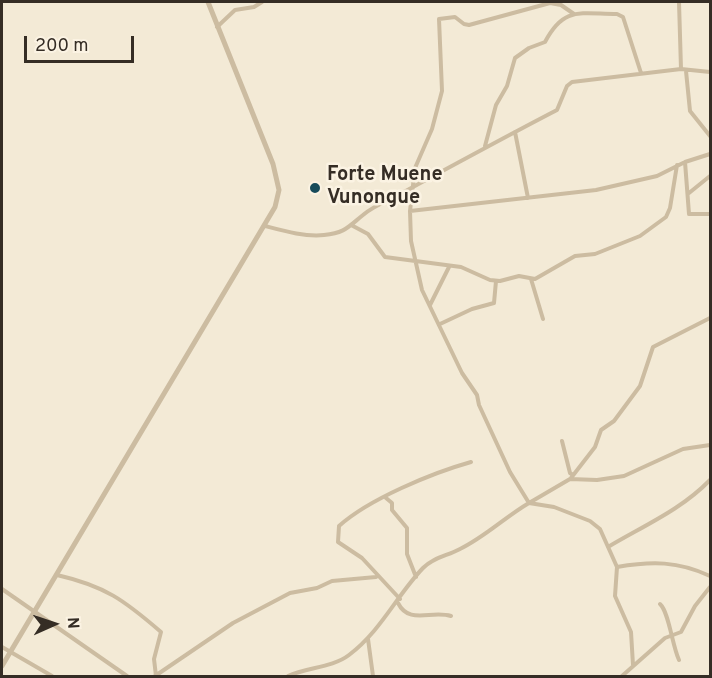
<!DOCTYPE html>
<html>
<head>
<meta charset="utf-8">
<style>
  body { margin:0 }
  #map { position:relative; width:712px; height:678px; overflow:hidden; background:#f3ead6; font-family:Overpass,sans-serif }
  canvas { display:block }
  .frame { position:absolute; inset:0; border:3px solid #352d25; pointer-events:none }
  .north { position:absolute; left:24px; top:594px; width:60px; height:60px; -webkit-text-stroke:4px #fbf3e3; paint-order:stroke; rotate:87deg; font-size:16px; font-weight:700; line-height:24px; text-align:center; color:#352d25 }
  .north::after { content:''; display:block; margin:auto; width:21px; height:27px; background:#352d25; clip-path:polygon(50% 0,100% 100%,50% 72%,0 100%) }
  .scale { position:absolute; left:24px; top:36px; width:110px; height:27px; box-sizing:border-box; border:3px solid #352d25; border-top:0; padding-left:8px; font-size:18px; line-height:21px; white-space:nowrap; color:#352d25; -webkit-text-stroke:4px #fbf3e3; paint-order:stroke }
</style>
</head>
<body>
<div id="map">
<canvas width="712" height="678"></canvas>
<div class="frame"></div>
<div class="north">N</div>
<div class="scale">200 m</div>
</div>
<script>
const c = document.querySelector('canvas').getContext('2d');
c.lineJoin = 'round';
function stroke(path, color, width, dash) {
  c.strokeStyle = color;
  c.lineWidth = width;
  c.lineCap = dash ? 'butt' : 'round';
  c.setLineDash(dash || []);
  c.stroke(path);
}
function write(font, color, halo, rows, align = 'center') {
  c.font = font + ' Overpass,sans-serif';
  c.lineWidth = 5;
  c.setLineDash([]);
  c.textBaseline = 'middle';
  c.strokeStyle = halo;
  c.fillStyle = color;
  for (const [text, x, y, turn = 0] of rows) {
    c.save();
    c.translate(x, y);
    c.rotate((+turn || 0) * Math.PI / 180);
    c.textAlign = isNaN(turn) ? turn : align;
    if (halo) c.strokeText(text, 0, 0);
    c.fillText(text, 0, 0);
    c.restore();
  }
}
stroke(new Path2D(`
  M679 2 681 69
  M574 14 561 5 550 3 469 25 464 24 455 17 439 19 442 91 432 129 415 168 410 211 411 241 422 290 462 373 477 395 479 405 510 472 529 503 570 479 597 480 624 476 683 449 710 445
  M217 27 235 10 254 7 262 2
  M686 71 690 111 710 136
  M515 132 528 198
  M485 146 496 105 507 86 515 58 529 48 545 42C564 6 580 14 617 14L623 17 641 73
  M685 162 689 214H710
  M689 193 710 176
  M410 211 596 190 657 176 685 162 710 154
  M265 226C284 231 305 237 324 235 345 233 348 227 363 215 371 208 382 203 391 199 446 169 501 139 557 110L567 86 572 82 681 69 710 72
  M353 226 368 234 385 257 461 267 490 280 500 281 519 276 535 279 575 256 595 254 640 236 666 217 670 208 677 165
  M531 279 543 319
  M430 305 449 267
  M440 324 472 309 494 303 496 281
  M562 441 570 473 573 475
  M571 478 595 447 601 430 614 421 640 386 653 347 710 318
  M386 498 392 503V510L407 528V554L416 577
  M608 547C643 526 681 510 710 480
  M617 567C652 561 678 561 710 576
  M57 575C105 586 124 600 161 632L154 659 156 676
  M2 589 127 676
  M400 599 362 558 338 542 339 526C369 499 432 473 471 462
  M398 603C409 625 431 610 451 616
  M660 604C669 612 672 645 679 660
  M368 639 373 676
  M2 647 52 676
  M155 676 233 623 290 593 317 588 332 581 376 577
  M288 676C307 667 332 668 349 655 381 631 397 595 423 568 434 557 447 556 460 549 485 537 505 517 529 503L554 507 590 521 600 529 617 567 615 596 631 632 633 665
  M622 676 665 638 681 632 695 606 710 587`), '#ccbca1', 4);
stroke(new Path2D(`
  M2 666 275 207 279 190 273 164 208 2`), '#ccbca1', 5);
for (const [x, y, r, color] of [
  [315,188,6,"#174b5a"]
]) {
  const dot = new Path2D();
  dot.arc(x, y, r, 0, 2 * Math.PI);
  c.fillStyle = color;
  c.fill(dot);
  stroke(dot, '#fbf3e3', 2);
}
write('bold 20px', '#352d25', '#fbf3e3', [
  ["Forte Muene",327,176],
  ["Vunongue",327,199]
], 'left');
</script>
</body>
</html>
